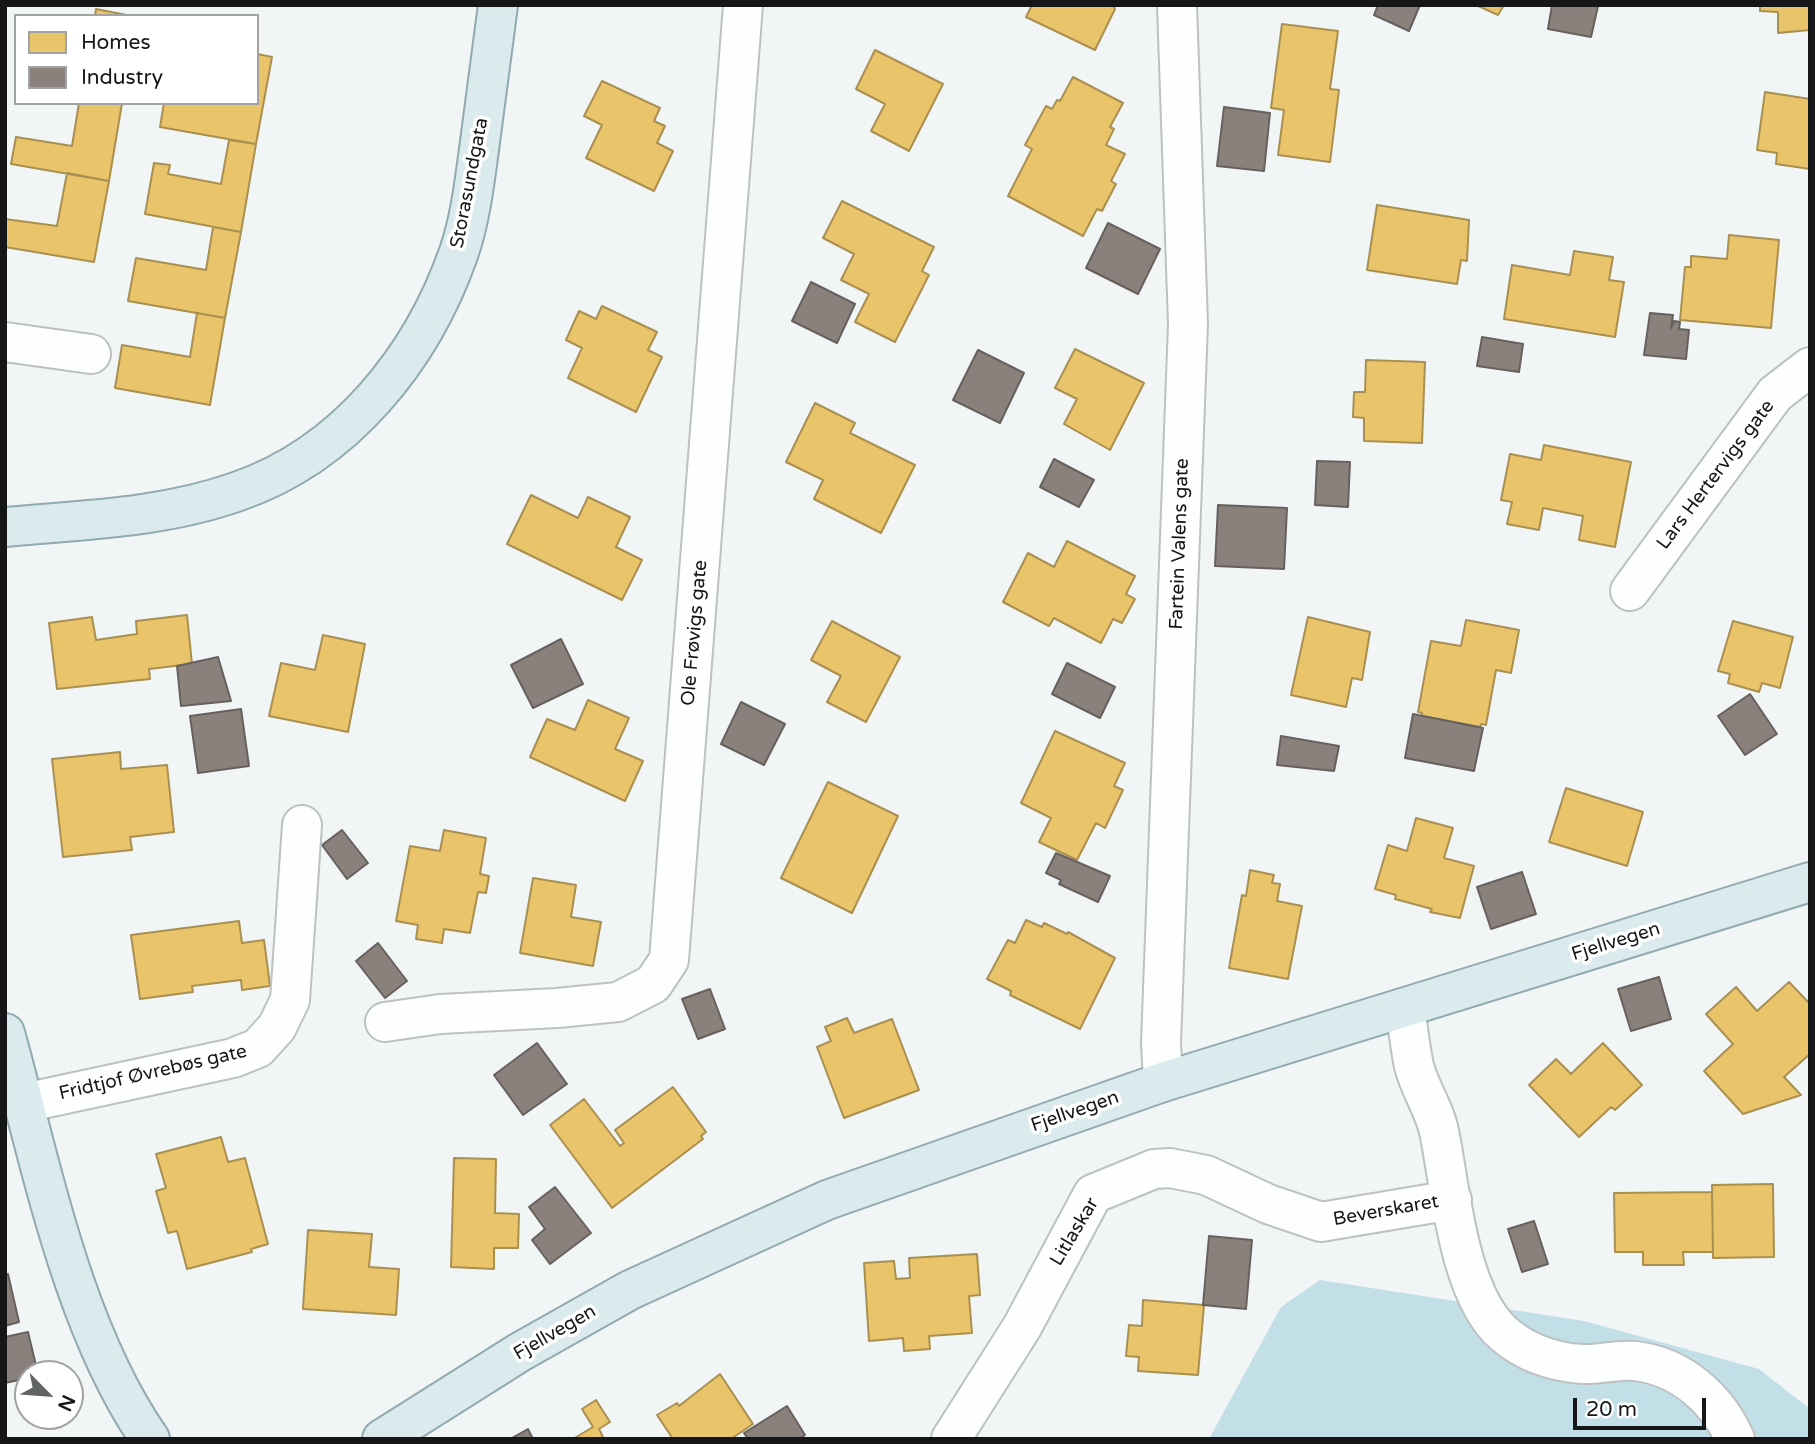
<!DOCTYPE html>
<html>
<head>
<meta charset="utf-8">
<style>
  body { margin:0 }
  #map { position:relative; width:1815px; height:1444px; overflow:hidden; background:#f1f5f5; font-family:"Varela Round",sans-serif }
  canvas { display:block }
  .frame { position:absolute; inset:0; border:7px solid #141617; pointer-events:none }
  .legend { position:absolute; left:14px; top:14px; width:245px; height:91px; box-sizing:border-box; background:#fff; border:2px solid #a1a2a2; margin:0; padding:9px 12px; list-style:none; font-size:21px; color:#141617 }
  .legend li { display:flex; align-items:center; gap:14px; height:35px }
  .legend b { width:35px; border:2px solid #a1a2a2 }
  .north { position:absolute; left:14px; top:1360px; width:70px; height:70px; box-sizing:border-box; background:#fff; border:2px solid #a1a2a2; border-radius:50%; rotate:115deg; font-size:19px; font-weight:700; line-height:28px; text-align:center; color:#141617 }
  .north::after { content:''; display:block; margin:auto; width:24px; height:32px; background:#616465; clip-path:polygon(50% 0,100% 100%,50% 72%,0 100%) }
  .scale { position:absolute; left:1573px; top:1398px; width:133px; height:32px; box-sizing:border-box; border:4px solid #141617; border-top:0; padding-left:9px; font-size:21px; line-height:24px; white-space:nowrap; color:#141617; -webkit-text-stroke:5px #fff; paint-order:stroke }
</style>
</head>
<body>
<div id="map">
<canvas width="1815" height="1444"></canvas>
<div class="frame"></div>
<ul class="legend">
<li><b style="height:19px;background:#e9c46a"></b>Homes</li>
<li><b style="height:19px;background:#8a817c"></b>Industry</li>
</ul>
<div class="north">N</div>
<div class="scale">20 m</div>
</div>
<script>
const c = document.querySelector('canvas').getContext('2d');
c.lineJoin = 'round';
function paint(path, color) {
  c.fillStyle = color;
  c.fill(path, 'evenodd');
}
function stroke(path, color, width, dash) {
  c.strokeStyle = color;
  c.lineWidth = width;
  c.lineCap = dash ? 'butt' : 'round';
  c.setLineDash(dash || []);
  c.stroke(path);
}
function write(font, color, halo, rows, align = 'center') {
  c.font = font + ' "Varela Round",sans-serif';
  c.lineWidth = 7;
  c.setLineDash([]);
  c.textBaseline = 'middle';
  c.strokeStyle = halo;
  c.fillStyle = color;
  for (const [text, x, y, turn = 0] of rows) {
    c.save();
    c.translate(x, y);
    c.rotate((+turn || 0) * Math.PI / 180);
    c.textAlign = isNaN(turn) ? turn : align;
    if (halo) c.strokeText(text, 0, 0);
    c.fillText(text, 0, 0);
    c.restore();
  }
}
paint(new Path2D(`
  M1320 1280 1584 1321 1759 1369 1810 1409V1439H1209L1281 1307Z`), '#c2dfe7');
const homes = new Path2D(`
  M1032 5H1113L1115 9 1095 50 1026 17Z
  M1476 5H1504L1498 15Z
  M1760 5H1810V30L1778 33V12L1760 11Z
  M96 9 132 16H95Z
  M1282 24 1338 31 1330 89 1339 90 1330 162 1278 155 1284 110 1271 108Z
  M875 50 943 84 909 151 871 131 885 104 856 89Z
  M257 54 272 57 256 144 160 127 164 103H257Z
  M1073 77 1123 103 1110 127 1114 129 1106 145 1125 154 1111 181 1116 184 1102 211 1097 209 1083 236 1008 196 1032 149 1025 145 1046 106 1052 109 1057 100 1060 101Z
  M602 81 660 108 654 121 665 126 657 143 673 151 654 191 586 158 602 125 584 116Z
  M1765 92 1810 99V169L1776 164 1777 153 1757 150Z
  M79 103H122L109 181 11 164 16 137 72 146Z
  M229 140 256 144 241 232 145 214 154 163 170 165 168 174 221 184Z
  M67 173 109 181 94 262 5 247V219L57 226Z
  M842 201 934 247 922 271 929 275 895 342 855 322 869 294 841 280 854 254 823 238Z
  M1377 205 1469 220 1467 261 1461 260 1457 284 1367 270Z
  M213 227 241 232 225 318 128 301 136 258 206 270Z
  M1729 235 1779 240 1771 328 1680 320 1685 267H1691V256L1727 259Z
  M1574 251 1613 257 1609 280 1624 282 1615 337 1504 319 1512 265 1570 275Z
  M602 306 657 332 648 350 662 357 636 412 568 378 582 348 566 340 579 311 596 319Z
  M197 313 225 318 210 405 115 388 122 345 190 357Z
  M1075 349 1144 383 1110 450 1064 424 1077 399 1055 388Z
  M1366 360 1425 362 1422 443 1364 441V418L1353 417 1354 392H1365Z
  M815 403 855 423 850 433 915 465 881 533 814 499 823 480 786 462Z
  M1544 445 1631 462 1615 547 1579 540 1583 516 1543 508 1539 530 1507 524 1512 502 1501 500 1510 454 1541 460Z
  M531 495 578 518 588 497 630 517 616 547 642 560 622 600 507 544Z
  M1067 541 1135 576 1126 594 1135 599 1122 623 1113 619 1101 643 1054 618 1049 626 1003 602 1028 553 1054 567Z
  M187 615 192 664 149 669 150 679 57 689 49 623 92 617 96 640 137 634 136 621Z
  M1308 617 1370 632 1362 680 1352 678 1346 707 1291 695Z
  M1466 620 1519 630 1511 673 1496 670 1486 725 1481 724 1480 727 1422 716V713L1418 712 1431 641 1461 646Z
  M832 621 900 657 866 722 827 702 841 676 811 660Z
  M1733 621 1793 637 1780 688 1762 683 1759 692 1728 683 1730 674 1718 671Z
  M323 635 365 644 348 732 269 716 281 663 315 670Z
  M588 700 629 718 615 749 643 761 625 801 530 757 547 719 575 730Z
  M1055 731 1125 763 1114 786 1123 790 1105 828 1096 823 1077 860 1039 842 1051 818 1021 803Z
  M120 752 121 769 167 765 174 832 130 837 132 850 63 857 52 759Z
  M828 782 898 816 852 913 781 878Z
  M1566 788 1643 812 1627 866 1549 842Z
  M1416 818 1453 828 1444 858 1474 866 1460 918 1430 912 1432 909 1395 899 1396 895 1375 889 1388 845 1407 851Z
  M444 830 486 838 480 874 489 876 486 893 478 892 470 933 444 929 442 943 416 939 418 925 396 921 410 846 440 851Z
  M1250 870 1274 875 1272 883 1280 884 1277 901 1302 906 1288 979 1229 968 1242 895 1246 896Z
  M533 878 576 885 571 917 601 922 593 966 520 953Z
  M1026 920 1042 927 1044 923 1067 934 1068 932 1115 958 1080 1029 1010 995 1011 991 987 979 1008 940 1015 943Z
  M239 921 242 943 264 940 270 986 242 990 241 980 192 986 193 992 140 999 131 935Z
  M1789 982 1810 1004V1054L1784 1077 1801 1095 1743 1114 1704 1071 1733 1044 1706 1014 1736 987 1757 1011Z
  M847 1018 854 1033 892 1019 919 1090 844 1118 817 1047 831 1041 825 1027Z
  M1603 1043 1642 1085 1615 1110 1611 1107 1579 1137 1529 1085 1556 1059 1571 1074Z
  M673 1087 706 1132 701 1136 703 1139 612 1208 550 1125 584 1099 620 1146 624 1143 615 1130Z
  M221 1137 228 1162 245 1158 268 1244 251 1249 252 1252 187 1269 177 1231 168 1233 156 1191 166 1188 156 1154Z
  M454 1158 496 1159 495 1213 519 1214 518 1248H494V1269L451 1267Z
  M1773 1184 1774 1257 1713 1258 1712 1185Z
  M1712 1192 1713 1252H1683L1684 1265H1643V1252H1615L1614 1193Z
  M308 1230 372 1234 369 1267 399 1269 396 1315 303 1309Z
  M977 1254 980 1295 969 1296 972 1333 929 1336 930 1349 904 1351 903 1338 869 1341 864 1263 894 1261 896 1279 910 1278 909 1258Z
  M1143 1300 1204 1305 1198 1375 1138 1371 1139 1357 1126 1356 1129 1325 1142 1326Z
  M720 1374 753 1424 731 1439H673L657 1415 677 1403 679 1406Z
  M596 1400 610 1422 599 1429 604 1439H573L593 1427 582 1409Z`);
paint(homes, '#e9c46a');
stroke(homes, '#a99051', 2);
const industry = new Path2D(`
  M1378 5H1420L1409 31 1374 15Z
  M1552 5 1598 6 1591 37 1548 29Z
  M1224 107 1270 113 1264 171 1217 166Z
  M1108 223 1160 249 1138 294 1086 268Z
  M811 282 855 304 837 343 792 321Z
  M1650 313 1673 315 1671 328 1674 321 1680 322 1679 329 1689 330 1686 359 1644 355Z
  M1482 337 1523 344 1519 372 1477 366Z
  M978 350 1024 373 1000 423 953 400Z
  M1054 459 1094 480 1079 507 1040 487Z
  M1317 461 1350 462 1348 507 1315 505Z
  M1218 505 1287 508 1284 569 1215 566Z
  M561 639 583 684 533 708 511 665Z
  M218 657 231 701 181 706 177 666Z
  M1067 663 1115 687 1100 718 1052 694Z
  M1750 694 1777 734 1745 755 1718 716Z
  M741 702 785 724 764 765 721 744Z
  M241 709 249 766 198 773 190 716Z
  M1413 714 1483 728 1474 771 1405 758Z
  M1281 736 1339 746 1334 771 1277 765Z
  M342 830 368 863 347 879 322 845Z
  M1056 853 1110 876 1098 902 1059 884 1061 880 1046 873Z
  M1522 872 1536 914 1491 929 1477 887Z
  M378 943 407 981 385 998 356 961Z
  M1659 977 1671 1019 1631 1031 1618 989Z
  M710 989 725 1029 698 1039 682 999Z
  M537 1043 567 1084 523 1115 494 1075Z
  M555 1187 591 1233 550 1264 532 1240 545 1229 529 1207Z
  M1534 1221 1548 1264 1522 1272 1508 1229Z
  M1209 1236 1252 1240 1246 1309 1203 1305Z
  M8 1274 19 1322 5 1326V1275Z
  M28 1332 38 1374H28V1378L5 1383V1337Z
  M787 1406 805 1435 799 1439H748L744 1433Z
  M528 1429 533 1439H510Z`);
paint(industry, '#8a817c');
stroke(industry, '#67615e', 2);
const minor = new Path2D(`
  M5 342 91 354
  M1630 591 1775 394 1810 367
  M1405 1008C1408 1027 1410 1047 1414 1066 1420 1090 1436 1111 1440 1136 1451 1193 1459 1295 1504 1334 1526 1353 1553 1362 1582 1364 1599 1365 1617 1359 1635 1361 1680 1366 1717 1398 1735 1439
  M385 1022 440 1014 557 1008 618 1002 653 984 669 960 743 5
  M1163 1082 1161 1043 1188 324 1177 5
  M24 1103 233 1058 258 1048 277 1027 290 1000 302 825
  M951 1439 1022 1327 1093 1194 1154 1169 1170 1168 1206 1175 1268 1204 1321 1222 1452 1200`);
const major = new Path2D(`
  M5 527C83 520 162 518 236 492 345 455 422 358 459 252 471 217 475 178 480 142 486 96 492 51 498 5
  M5 1033C41 1163 72 1327 150 1439
  M382 1439 520 1352 630 1290 827 1200 1163 1082 1810 882`);
stroke(minor, '#bec1c1', 42);
stroke(major, '#90abb0', 42);
stroke(minor, '#fdfefe', 38);
stroke(major, '#dbeaec', 38);
write('19px', '#141617', '#fff', [
  ["Storasundgata",470,183,-79],
  ["Lars Hertervigs gate",1716,475,-53],
  ["Fartein Valens gate",1180,544,-88],
  ["Ole Frøvigs gate",695,633,-85],
  ["Fjellvegen",1616,942,-17],
  ["Fridtjof Øvrebøs gate",153,1073,-13],
  ["Fjellvegen",1075,1112,-19],
  ["Beverskaret",1386,1211,-10],
  ["Litlaskar",1075,1232,-59],
  ["Fjellvegen",555,1333,-30]
]);
</script>
</body>
</html>
